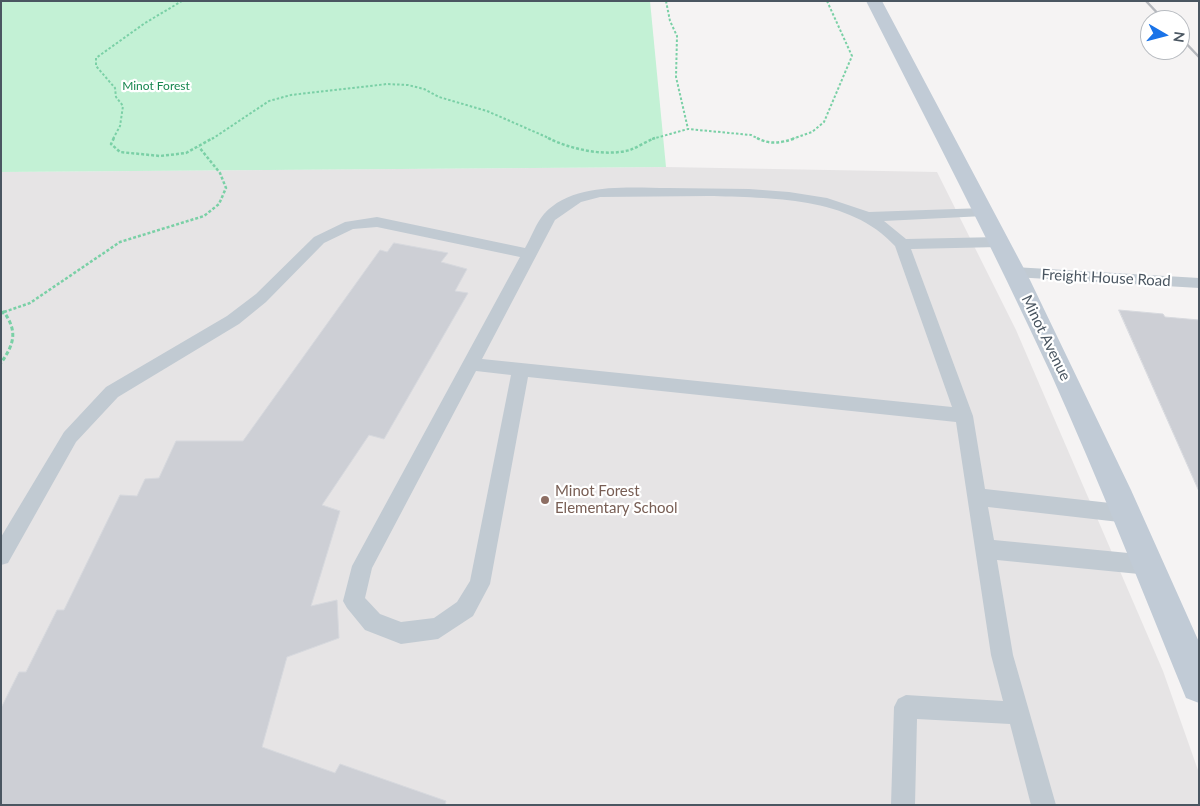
<!DOCTYPE html>
<html>
<head>
<meta charset="utf-8">
<style>
  body { margin:0 }
  #map { position:relative; width:1200px; height:806px; overflow:hidden; background:#f5f3f3; font-family:Lato,sans-serif }
  canvas { display:block }
  .frame { position:absolute; inset:0; border:2px solid #4a5661; pointer-events:none }
  .north { position:absolute; left:1140px; top:10px; width:50px; height:50px; box-sizing:border-box; background:#fff; border:1px solid #b7bbc0; border-radius:50%; rotate:98deg; font-size:14px; font-weight:700; line-height:20px; text-align:center; color:#4a5661 }
  .north::after { content:''; display:block; margin:auto; width:18px; height:22px; background:#1a73e8; clip-path:polygon(50% 0,100% 100%,50% 72%,0 100%) }
</style>
</head>
<body>
<div id="map">
<canvas width="1200" height="806"></canvas>
<div class="frame"></div>
<div class="north">N</div>
</div>
<script>
const c = document.querySelector('canvas').getContext('2d');
c.lineJoin = 'round';
function paint(path, color) {
  c.fillStyle = color;
  c.fill(path, 'evenodd');
}
function stroke(path, color, width, dash) {
  c.strokeStyle = color;
  c.lineWidth = width;
  c.lineCap = dash ? 'butt' : 'round';
  c.setLineDash(dash || []);
  c.stroke(path);
}
function write(font, color, halo, rows, align = 'center') {
  c.font = font + ' Lato,sans-serif';
  c.lineWidth = 4.5;
  c.setLineDash([]);
  c.textBaseline = 'middle';
  c.strokeStyle = halo;
  c.fillStyle = color;
  for (const [text, x, y, turn = 0] of rows) {
    c.save();
    c.translate(x, y);
    c.rotate((+turn || 0) * Math.PI / 180);
    c.textAlign = isNaN(turn) ? turn : align;
    if (halo) c.strokeText(text, 0, 0);
    c.fillText(text, 0, 0);
    c.restore();
  }
}
paint(new Path2D(`
  M666 167 937 172 1016 330 1163 671 1199 773V805H1V172Z`), '#e6e4e5');
paint(new Path2D(`
  M1 1H650L666 167 1 172Z`), '#c3f1d5');
const building = new Path2D(`
  M394 243 448 253 441 262 467 269 455 291 468 293 384 439 369 435 322 505 340 511 311 606 337 600 339 638 287 657 262 747 335 773 340 764 446 801 445 805H1V708L19 672H26L57 610H64L120 495 137 496 145 479 159 478 176 441H243L380 250 387 252Z
  M1119 310 1163 314 1165 317 1199 320V491Z`);
paint(building, '#cdcfd5');
stroke(building, '#d7d9de', 1);
stroke(new Path2D(`
  M666 1 670 21 677 36 676 77 688 129
  M113 139 120 126 123 106 116 97 115 88 96 66V58L145 23 182 1
  M212 139 269 101 291 95 387 84 408 85 424 89 439 97 487 111 551 139
  M652 139 688 129 751 135 759 139
  M792 139 812 132 824 122 852 56 827 1`), '#7ad0a6', 2, [2.5, 2]);
stroke(new Path2D(`
  M114 138 111 144 120 152 160 156 186 153 213 138
  M548 138C570 149 605 157 630 150 638 147 647 141 655 138
  M757 138C770 145 781 143 796 138
  M4 312 30 303 120 242 204 216 219 204 226 188 220 173 199 147
  M1 313H5`), '#7ad0a6', 2.5, [3, 2]);
stroke(new Path2D(`
  M1 313 4 312C18 332 14 344 1 363`), '#7ad0a6', 3, [4, 2.5]);
paint(new Path2D(`
  M668 188 749 189 789 192 827 198 869 212 984 208 991 212 984 216 884 221 906 239 999 237 1006 242 999 247 911 249 973 416 985 489 1128 505 1135 508 1138 514 1135 520 1128 523 988 507 994 540 1149 555 1156 558 1159 565 1156 572 1149 575 997 560 1013 655 1056 805H1031L1010 724 917 719 915 805H891L894 707 898 699 906 695 1003 701 991 655 956 422 528 377 490 584 473 616 438 639 401 644 365 630 347 608 343 601 352 566 520 257 377 227 353 229 324 243 266 302 239 324 118 397 76 442 8 563 1 565V537L64 432 106 387 227 316 256 294 314 237 345 222 377 217 525 248C531 238 536 223 544 214 573 182 629 188 668 188ZM708 196C770 198 850 196 895 246L952 407 482 359 555 220 581 202 600 197ZM476 371 511 375 470 581 457 602 434 618 401 622 380 614 365 598 372 568Z
  M1014 267 1199 278V288L1014 277 1009 276 1006 272 1009 268Z`), '#c1cad2');
paint(new Path2D(`
  M866 1H882L1030 280 1131 490 1199 642V703L1186 698C1142 590 1099 481 1051 374 993 248 929 125 866 1Z`), '#c1cbd6');
stroke(new Path2D(`
  M1146 1 1164 20
  M1180 37 1199 57`), '#b5b8bd', 2.5);
for (const [x, y, r, color] of [
  [545,500,5,"#8d6e63"]
]) {
  const dot = new Path2D();
  dot.arc(x, y, r, 0, 2 * Math.PI);
  c.fillStyle = color;
  c.fill(dot);
  stroke(dot, '#fff', 2);
}
write('12px', '#17864f', '#fff', [
  ["Minot Forest",156,86]
]);
write('15px', '#4a5661', '#fff', [
  ["Freight House Road",1106,278,3],
  ["Minot Avenue",1046,338,64]
]);
write('15px', '#785e54', '#fff', [
  ["Minot Forest",555,491],
  ["Elementary School",555,508]
], 'left');
</script>
</body>
</html>
